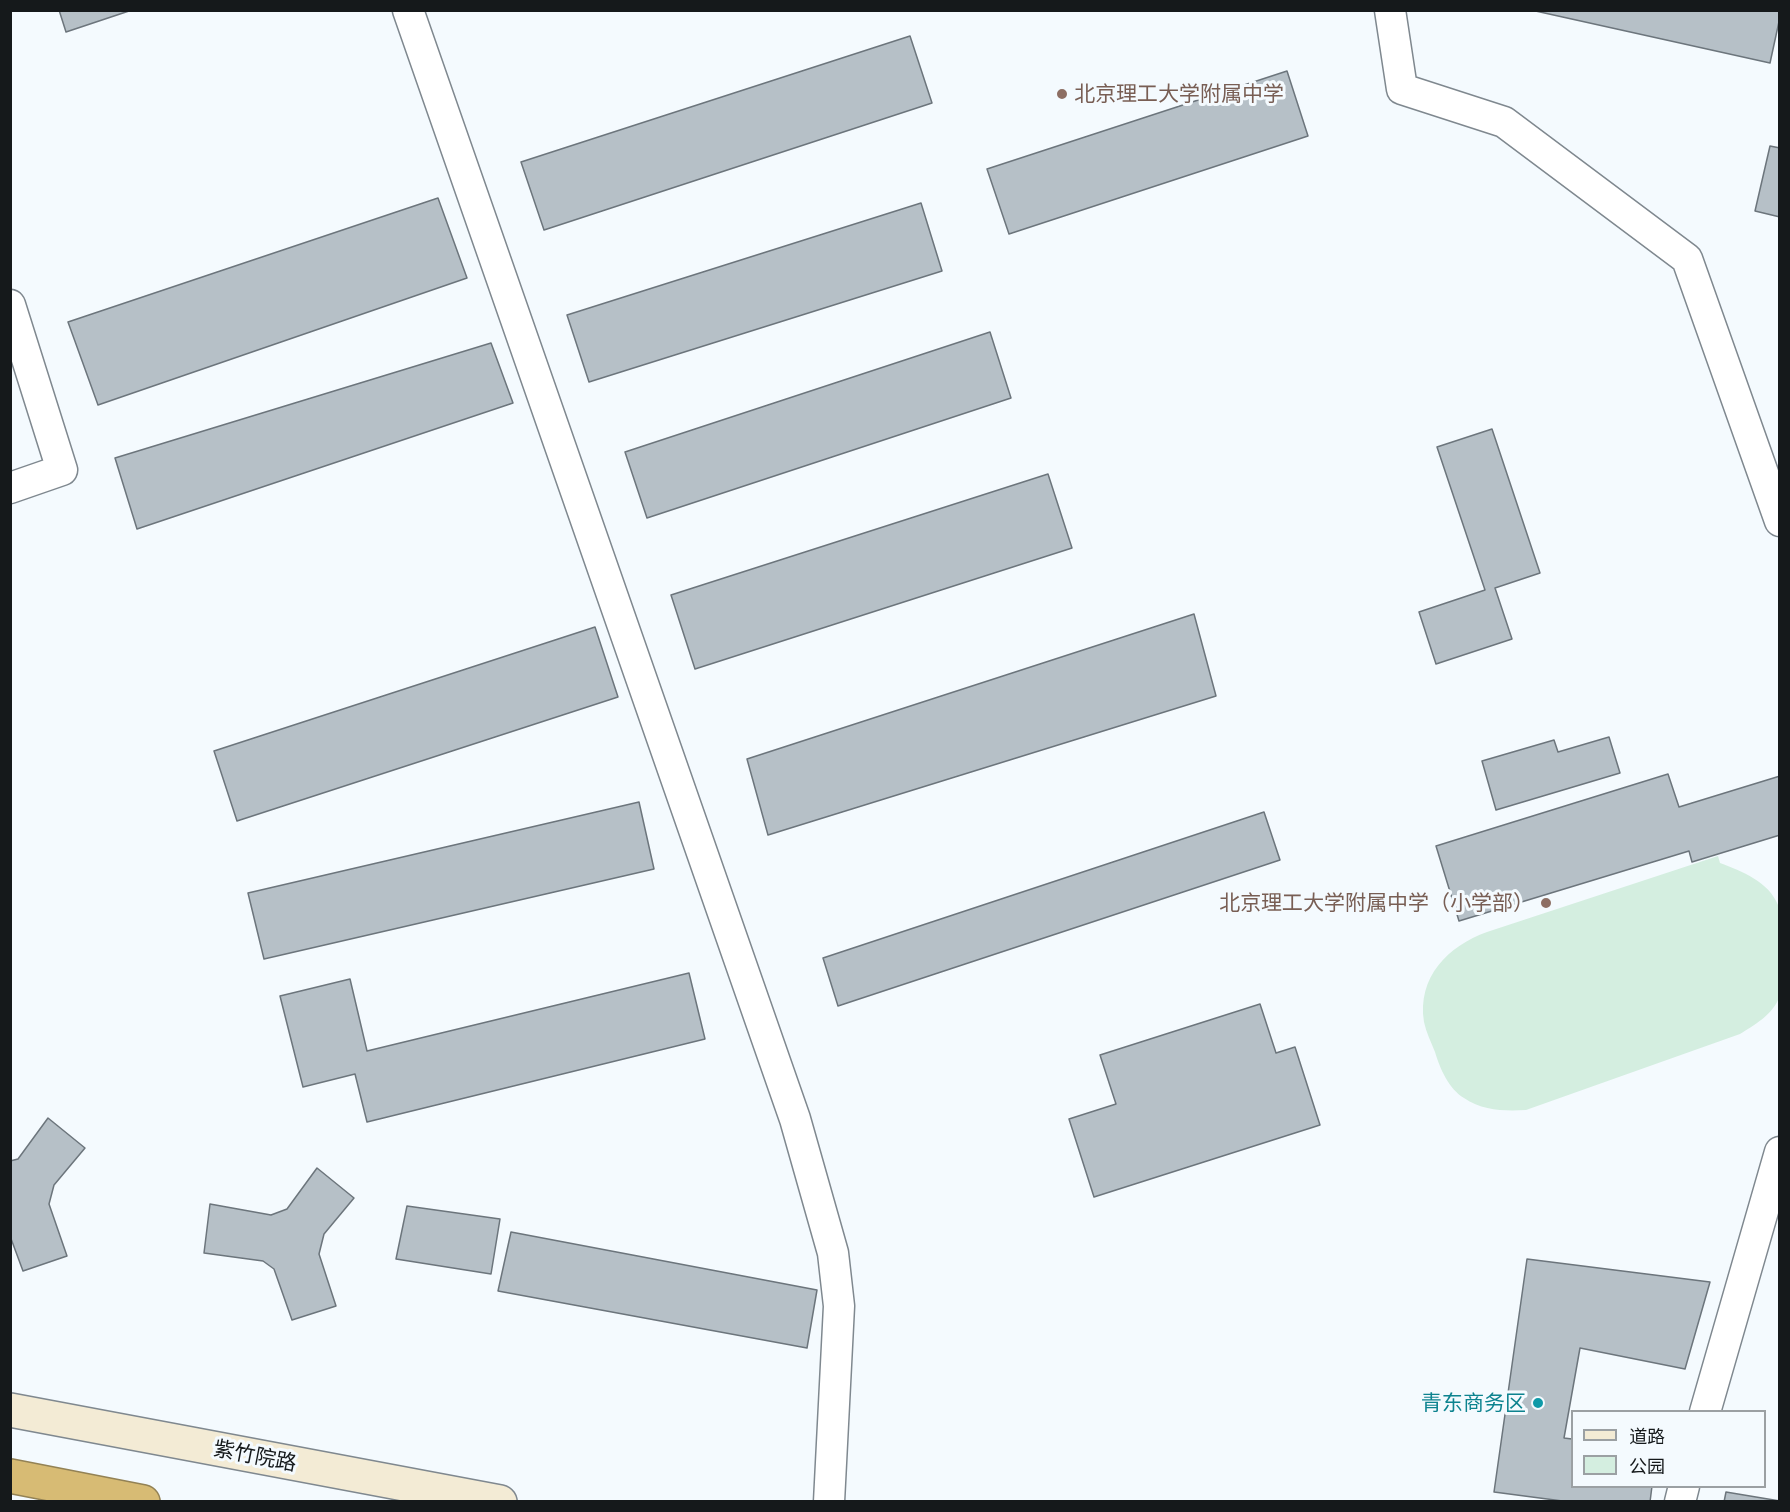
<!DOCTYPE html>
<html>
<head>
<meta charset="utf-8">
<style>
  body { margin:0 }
  #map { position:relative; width:1790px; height:1512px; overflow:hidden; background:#f4fafe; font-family:Lato,"Noto Sans SC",sans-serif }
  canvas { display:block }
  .frame { position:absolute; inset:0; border:12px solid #15191b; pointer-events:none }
  .legend { position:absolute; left:1571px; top:1410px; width:195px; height:78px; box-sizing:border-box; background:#f4fafe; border:2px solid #9ba0a3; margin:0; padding:8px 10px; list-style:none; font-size:18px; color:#15191b }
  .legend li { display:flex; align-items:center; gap:12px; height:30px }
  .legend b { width:30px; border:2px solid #9ba0a3 }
</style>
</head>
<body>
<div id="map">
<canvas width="1790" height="1512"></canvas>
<div class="frame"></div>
<ul class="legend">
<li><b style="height:8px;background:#f3ebd5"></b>道路</li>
<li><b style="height:16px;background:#d4eee0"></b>公园</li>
</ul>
</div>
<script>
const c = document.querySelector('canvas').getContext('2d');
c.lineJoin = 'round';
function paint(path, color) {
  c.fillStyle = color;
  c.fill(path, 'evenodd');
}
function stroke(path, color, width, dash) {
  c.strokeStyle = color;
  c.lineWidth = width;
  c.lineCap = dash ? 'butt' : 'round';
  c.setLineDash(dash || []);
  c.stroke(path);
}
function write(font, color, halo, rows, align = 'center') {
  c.font = font + ' Lato,"Noto Sans SC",sans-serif';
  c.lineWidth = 6;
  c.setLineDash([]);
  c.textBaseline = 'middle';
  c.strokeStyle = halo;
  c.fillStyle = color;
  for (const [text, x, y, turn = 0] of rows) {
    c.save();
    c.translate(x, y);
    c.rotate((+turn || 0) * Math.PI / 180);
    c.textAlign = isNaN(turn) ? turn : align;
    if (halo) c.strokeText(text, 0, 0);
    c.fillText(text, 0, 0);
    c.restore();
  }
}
paint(new Path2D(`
  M1718 856 1720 863C1742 871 1769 882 1778 905 1781 910 1781 991 1779 997 1774 1014 1753 1026 1740 1034L1526 1110C1505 1111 1483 1111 1464 1098 1449 1089 1440 1069 1435 1052 1431 1042 1426 1032 1424 1022 1417 977 1448 946 1487 932Z`), '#d4eee0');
const building = new Path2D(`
  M59 10H132L66 32Z
  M1531 10H1780V17L1770 63Z
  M910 36 932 103 544 230 521 162Z
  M1287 71 1308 136 1009 234 987 169Z
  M1770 146 1780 148V217L1755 211Z
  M438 198 467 278 98 405 68 322Z
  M921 203 942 271 589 382 567 315Z
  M990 332 1011 398 647 518 625 452Z
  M491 343 513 403 137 529 115 458Z
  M1492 429 1540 573 1495 588 1512 639 1436 664 1419 612 1485 590 1437 447Z
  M1048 474 1072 548 695 669 671 595Z
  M1194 614 1216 696 768 835 747 759Z
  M595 627 618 697 237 821 214 751Z
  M1609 737 1620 773 1496 810 1482 761 1554 740 1558 752Z
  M1668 774 1679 807 1780 776V835L1692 862 1689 851 1459 921 1436 846Z
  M639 802 654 869 264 959 248 893Z
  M1264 812 1280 860 838 1006 823 958Z
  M689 973 705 1039 367 1122 355 1074 303 1087 280 996 350 979 367 1051Z
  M1260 1004 1276 1053 1295 1047 1320 1125 1094 1197 1069 1119 1116 1104 1100 1055Z
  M48 1118 85 1148 54 1185 49 1204 67 1256 23 1271 10 1236V1161L18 1159Z
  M317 1168 354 1198 324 1234 319 1254 336 1306 292 1320 274 1269 263 1261 204 1253 210 1204 271 1215 287 1209Z
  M407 1206 500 1219 491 1274 396 1259Z
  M511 1232 817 1290 807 1348 498 1291Z
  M1527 1259 1710 1282 1685 1369 1580 1348 1564 1438 1572 1439V1486H1652L1650 1502H1570L1494 1492Z
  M1726 1492 1780 1501V1502H1724Z`);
paint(building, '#b6c0c7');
stroke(building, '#6c757c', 1.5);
const street = new Path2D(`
  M408 10 795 1119 833 1253 839 1306 829 1502
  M1390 10 1402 89 1504 122 1687 259 1780 521
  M10 305 62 470 10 488
  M1705 1412 1780 1152
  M1680 1502 1684 1486`);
const secondary = new Path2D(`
  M10 1410 500 1502`);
const highway = new Path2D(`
  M10 1476 143 1502`);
stroke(street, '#7f888f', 33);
stroke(secondary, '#7f888f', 36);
stroke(highway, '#938255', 36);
stroke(street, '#fff', 30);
stroke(secondary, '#f3ebd5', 33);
stroke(highway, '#d7bb74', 33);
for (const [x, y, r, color] of [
  [1062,94,6,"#8d6e63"],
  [1546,903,6,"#8d6e63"],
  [1538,1403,6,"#0f9aa8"]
]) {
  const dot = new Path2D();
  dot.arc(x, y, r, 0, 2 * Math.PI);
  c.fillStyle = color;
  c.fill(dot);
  stroke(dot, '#f4fafe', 2);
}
write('21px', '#785e54', '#f4fafe', [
  ["北京理工大学附属中学",1074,94],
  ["北京理工大学附属中学（小学部）",1534,903,"right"]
], 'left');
write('21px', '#0d838f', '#f4fafe', [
  ["青东商务区",1526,1403]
], 'right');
write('21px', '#15191b', '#f4fafe', [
  ["紫竹院路",255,1456,11]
]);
</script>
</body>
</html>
